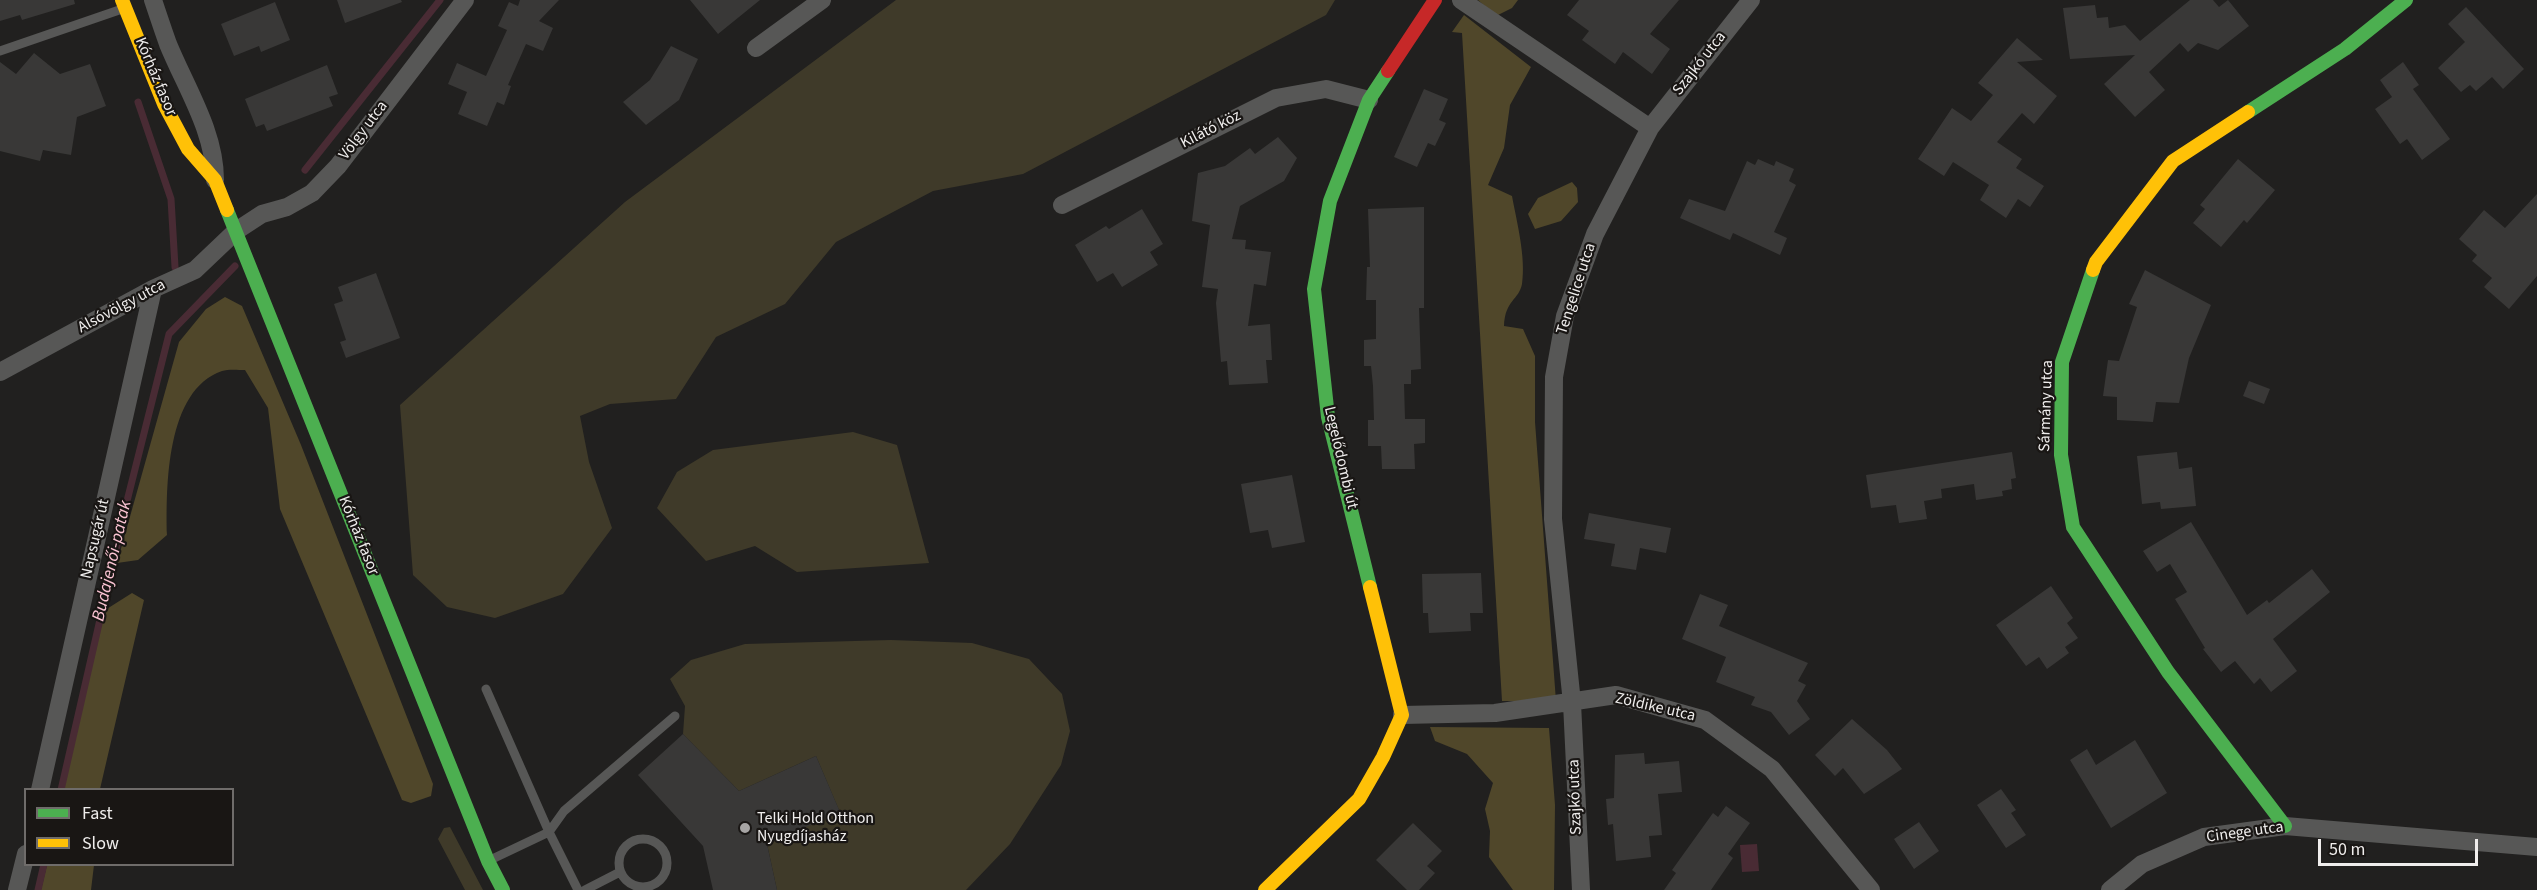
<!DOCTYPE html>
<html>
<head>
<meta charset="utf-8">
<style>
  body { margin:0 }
  #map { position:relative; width:2537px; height:890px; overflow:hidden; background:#21201f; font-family:"Source Sans 3",sans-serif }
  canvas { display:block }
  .legend { position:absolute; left:24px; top:788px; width:210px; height:78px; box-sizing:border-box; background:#191614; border:2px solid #6f6c6a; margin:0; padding:8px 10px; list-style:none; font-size:18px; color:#efedec }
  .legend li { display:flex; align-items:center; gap:12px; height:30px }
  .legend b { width:30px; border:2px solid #6f6c6a }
  .scale { position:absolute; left:2318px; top:839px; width:160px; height:27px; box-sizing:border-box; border:3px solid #efedec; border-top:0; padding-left:8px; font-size:18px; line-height:21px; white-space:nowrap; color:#efedec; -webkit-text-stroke:4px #191614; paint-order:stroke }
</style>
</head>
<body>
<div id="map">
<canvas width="2537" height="890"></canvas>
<ul class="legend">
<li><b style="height:8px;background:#4caf50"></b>Fast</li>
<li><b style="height:8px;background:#ffc107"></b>Slow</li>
</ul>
<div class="scale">50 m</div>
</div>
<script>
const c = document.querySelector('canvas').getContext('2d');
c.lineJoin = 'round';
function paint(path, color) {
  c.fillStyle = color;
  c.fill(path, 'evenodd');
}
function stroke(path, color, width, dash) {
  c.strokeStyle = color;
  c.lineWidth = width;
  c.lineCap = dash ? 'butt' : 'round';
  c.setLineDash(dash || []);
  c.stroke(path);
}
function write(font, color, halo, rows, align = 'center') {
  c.font = font + ' "Source Sans 3",sans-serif';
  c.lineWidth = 4.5;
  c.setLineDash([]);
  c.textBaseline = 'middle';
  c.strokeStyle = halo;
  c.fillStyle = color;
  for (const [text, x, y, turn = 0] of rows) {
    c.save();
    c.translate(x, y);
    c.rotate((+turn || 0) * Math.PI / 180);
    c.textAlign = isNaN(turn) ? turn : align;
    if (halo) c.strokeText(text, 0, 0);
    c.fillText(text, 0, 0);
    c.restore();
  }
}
paint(new Path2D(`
  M896 0H1335L1326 15 1023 174 933 191 836 242 785 304 716 337 676 399 610 404 580 416 589 462 612 528 563 594 495 618 447 607 413 575 400 405 625 202Z
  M853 432 897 445 929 563 797 572 755 546 706 561 657 508 677 472 713 450Z
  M891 640 972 643 1029 659 1062 694 1070 731 1061 765 1010 844 966 890H777L767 844 839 810 816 756 739 791 683 734 685 706 670 679 691 660 745 644Z
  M450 827 483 890H465L438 839 444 828Z`), '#3f3a29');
paint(new Path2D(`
  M1478 0H1518L1512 8 1496 16Z
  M1464 15 1531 67 1510 105 1504 148 1488 185 1512 196C1517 223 1526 257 1522 284 1519 300 1505 300 1504 326L1523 329 1535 356V422L1556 701H1502L1462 33 1452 32Z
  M1572 182 1577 188 1578 202 1561 221 1535 229 1528 214 1538 198Z
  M225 297 242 306 301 445 433 784 431 796 411 803 402 800 280 509 268 408 245 370C238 370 228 369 222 371 166 390 166 487 167 535L138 560 117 563 179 342 206 309Z
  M132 593 144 600 100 789H63L102 612Z
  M1430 727 1549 728 1555 805 1554 890H1513L1489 857 1490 831 1485 809 1493 783 1467 754 1435 741Z
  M47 865H94L91 890H41Z`), '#50472a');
paint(new Path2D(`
  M1757 844 1759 871 1742 872 1740 845Z`), '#492b34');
stroke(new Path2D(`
  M138 102 171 199 175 267
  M305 170 440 0
  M61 790 128 497 169 334 235 266
  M38 890 44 864`), '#492b34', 7);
paint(new Path2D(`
  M0 0H74L75 4 22 20 20 15 0 21Z
  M337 0H401L402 2 345 23Z
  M520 0H559L539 21 553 28 543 51 526 44 508 85 511 86 504 105 497 102 487 126 458 114 467 92 448 84 457 63 486 76 507 30 498 26 509 2 518 6Z
  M690 0H760L718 34Z
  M1579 0H1679L1650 34 1670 49 1652 74 1623 52 1615 64 1582 40 1589 31 1567 15Z
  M2190 0H2213L2219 7 2228 0 2249 26 2218 50 2198 43 2188 52 2180 43 2149 72 2165 90 2135 117 2104 84 2135 55 2070 59 2063 8 2095 5 2097 18 2108 17 2109 28 2125 25 2140 41Z
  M275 2 290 40 261 52 259 46 234 56 221 24Z
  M2466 7 2524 69 2503 89 2492 77 2476 91 2470 85 2461 92 2438 68 2465 42 2448 24Z
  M2017 38 2043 60 2017 62 2057 96 2034 124 2022 113 1997 142 2022 159 2016 168 2044 186 2030 207 2018 199 2006 218 1980 200 1989 185 1953 162 1944 176 1918 159 1952 108 1971 121 1993 95 1978 83Z
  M671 46 698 59 679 100 646 125 623 102 650 80Z
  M34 53 60 74 90 64 106 106 77 117 71 155 43 150 40 161 0 151V62L16 74Z
  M2403 62 2419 85 2413 89 2450 139 2422 160 2407 139 2400 144 2375 109 2392 97 2380 80Z
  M327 65 338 94 329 97 333 106 267 131 264 124 256 127 245 99Z
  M1424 89 1448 99 1439 120 1446 123 1435 146 1428 143 1417 167 1394 157Z
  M1278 137 1297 158 1284 181 1240 206 1232 239 1246 240 1245 249 1271 252 1266 286 1254 284 1248 326 1270 324 1272 360H1266L1268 383 1229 385 1227 361 1221 362 1216 303 1218 289 1202 287 1210 225 1192 221 1198 173 1225 166 1250 148 1255 154Z
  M1758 159 1774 166 1776 161 1794 169 1789 181 1796 185 1774 232 1787 238 1780 255 1733 233 1730 240 1680 218 1689 199 1725 211 1747 161 1755 165Z
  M2238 159 2275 190 2247 223 2244 220 2221 247 2193 223 2205 209 2200 205Z
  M2537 194V276L2509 309 2484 287 2492 278 2472 261 2477 255 2459 239 2484 210 2505 228Z
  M1424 207V308H1419L1421 369 1411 370V384H1404L1405 419H1425V443L1414 444 1415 469H1382L1381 446H1368V420H1374L1373 386 1371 366H1364V340L1376 339V300H1366L1367 267H1370L1368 209Z
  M1142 209 1163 244 1150 252 1158 265 1122 287 1113 273 1097 282 1075 245 1106 226 1109 229Z
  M2145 270 2211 305 2189 358 2179 403 2156 402 2153 422 2117 420V397L2103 396 2108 360 2119 361 2137 307 2129 304Z
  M376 273 400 338 346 358 340 342 346 340 334 304 343 301 338 287Z
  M2249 381 2270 389 2264 404 2243 396Z
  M2012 452 2016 478 2011 479 2012 489 2002 491 2003 496 1976 500 1974 484 1941 489 1942 498 1924 501 1927 519 1899 523 1896 505 1871 508 1866 475Z
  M2177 452 2179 469 2192 467 2196 506 2161 509 2160 502 2142 504 2137 456Z
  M1292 475 1305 542 1272 548 1268 530 1250 533 1241 484Z
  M1589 513 1671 528 1666 553 1640 548 1636 570 1611 566 1615 544 1584 539Z
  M2191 522 2247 615 2267 600 2269 603 2312 569 2330 592 2273 639 2297 671 2271 692 2260 678 2254 684 2235 661 2221 672 2203 649 2205 648 2175 599 2187 592 2170 564 2157 572 2143 551Z
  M1481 573 1483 613H1470L1471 631 1429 633 1428 613H1423L1422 574Z
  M2051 586 2073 618 2067 623 2078 638 2065 647 2069 653 2047 669 2039 657 2026 666 1996 625Z
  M1700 594 1728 605 1719 626 1808 663 1798 681 1806 685 1797 701 1810 719 1789 735 1771 712 1751 705 1755 697 1716 682 1726 657 1682 639Z
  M1852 719 1887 750 1902 769 1864 794 1843 768 1835 776 1815 755Z
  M683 734 739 791 816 756 840 812 767 844 777 890H713L703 846 638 775Z
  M2135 740 2167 793 2111 828 2070 760 2087 749 2096 765Z
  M1644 753 1645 764 1679 761 1682 792 1658 794 1662 835 1649 836 1651 857 1616 861 1613 824 1608 825 1606 799 1614 798 1615 755Z
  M2001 789 2016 810 2011 813 2026 835 2006 848 1977 805Z
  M1726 806 1750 823 1728 854 1733 858 1711 890H1664L1676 873 1672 870 1713 813 1718 817Z
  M1919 822 1939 851 1914 869 1894 839Z
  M1413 823 1442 851 1427 866 1435 873 1419 890H1407L1376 860Z`), '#393837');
stroke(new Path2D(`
  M0 51 125 8
  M486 689 549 832 578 890
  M619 863a24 24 0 1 1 48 0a24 24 0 1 1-48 0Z
  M488 861 549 832 564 811 675 716
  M585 890 620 872`), '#575756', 9);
stroke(new Path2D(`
  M153 0C158 15 163 30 168 44 186 88 215 132 215 180
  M1461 0 1650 128
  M756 48 822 0
  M1062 205 1276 98 1326 89 1369 100
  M0 372 153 289 195 270 236 231 262 214 287 207 312 193 338 166 465 0
  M1402 715 1495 713 1616 695 1705 720 1772 769 1871 890
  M40 790 153 289
  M17 890 26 854
  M1581 890 1572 703 1553 519 1554 377 1565 316 1595 234 1650 128 1751 0
  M2110 890 2142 864 2204 837 2285 826 2537 847`), '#575756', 18);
stroke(new Path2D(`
  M2248 112 2345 49 2406 0
  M227 210 488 861 503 890
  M2093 270 2062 362 2061 455 2073 527 2168 672 2285 826
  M1370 587 1328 417 1314 289 1330 201 1369 100 1388 71`), '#4caf50', 14);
stroke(new Path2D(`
  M122 0 164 104 188 149 215 180 227 210
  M2093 270 2096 262 2173 161 2248 112
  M1265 890 1359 799 1383 757 1402 715 1370 587`), '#ffc107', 14);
stroke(new Path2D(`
  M1388 71 1435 0`), '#c62828', 14);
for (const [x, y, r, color] of [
  [745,828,6,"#a7a5a4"]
]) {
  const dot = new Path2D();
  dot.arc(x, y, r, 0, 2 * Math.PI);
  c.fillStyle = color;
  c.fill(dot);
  stroke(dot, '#191614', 2);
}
write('16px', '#efedec', '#191614', [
  ["Szajkó utca",1700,64,-52],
  ["Kórház fasor",155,77,67],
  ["Kilátó köz",1211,130,-27],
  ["Völgy utca",364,131,-53],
  ["Tengelice utca",1577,289,-72],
  ["Alsóvölgy utca",122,307,-28],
  ["Sármány utca",2047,406,-88],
  ["Legelődombi út",1340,458,77],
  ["Kórház fasor",358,536,68],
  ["Napsugár út",96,539,-77],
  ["Zöldike utca",1655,708,13],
  ["Szajkó utca",1576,797,-92],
  ["Cinege utca",2245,833,-8]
]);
write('16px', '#efedec', '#191614', [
  ["Telki Hold Otthon",757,819],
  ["Nyugdíjasház",757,837]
], 'left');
write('italic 18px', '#fbc4d3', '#191614', [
  ["Budajenői-patak",113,561,-77]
]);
</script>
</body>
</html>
